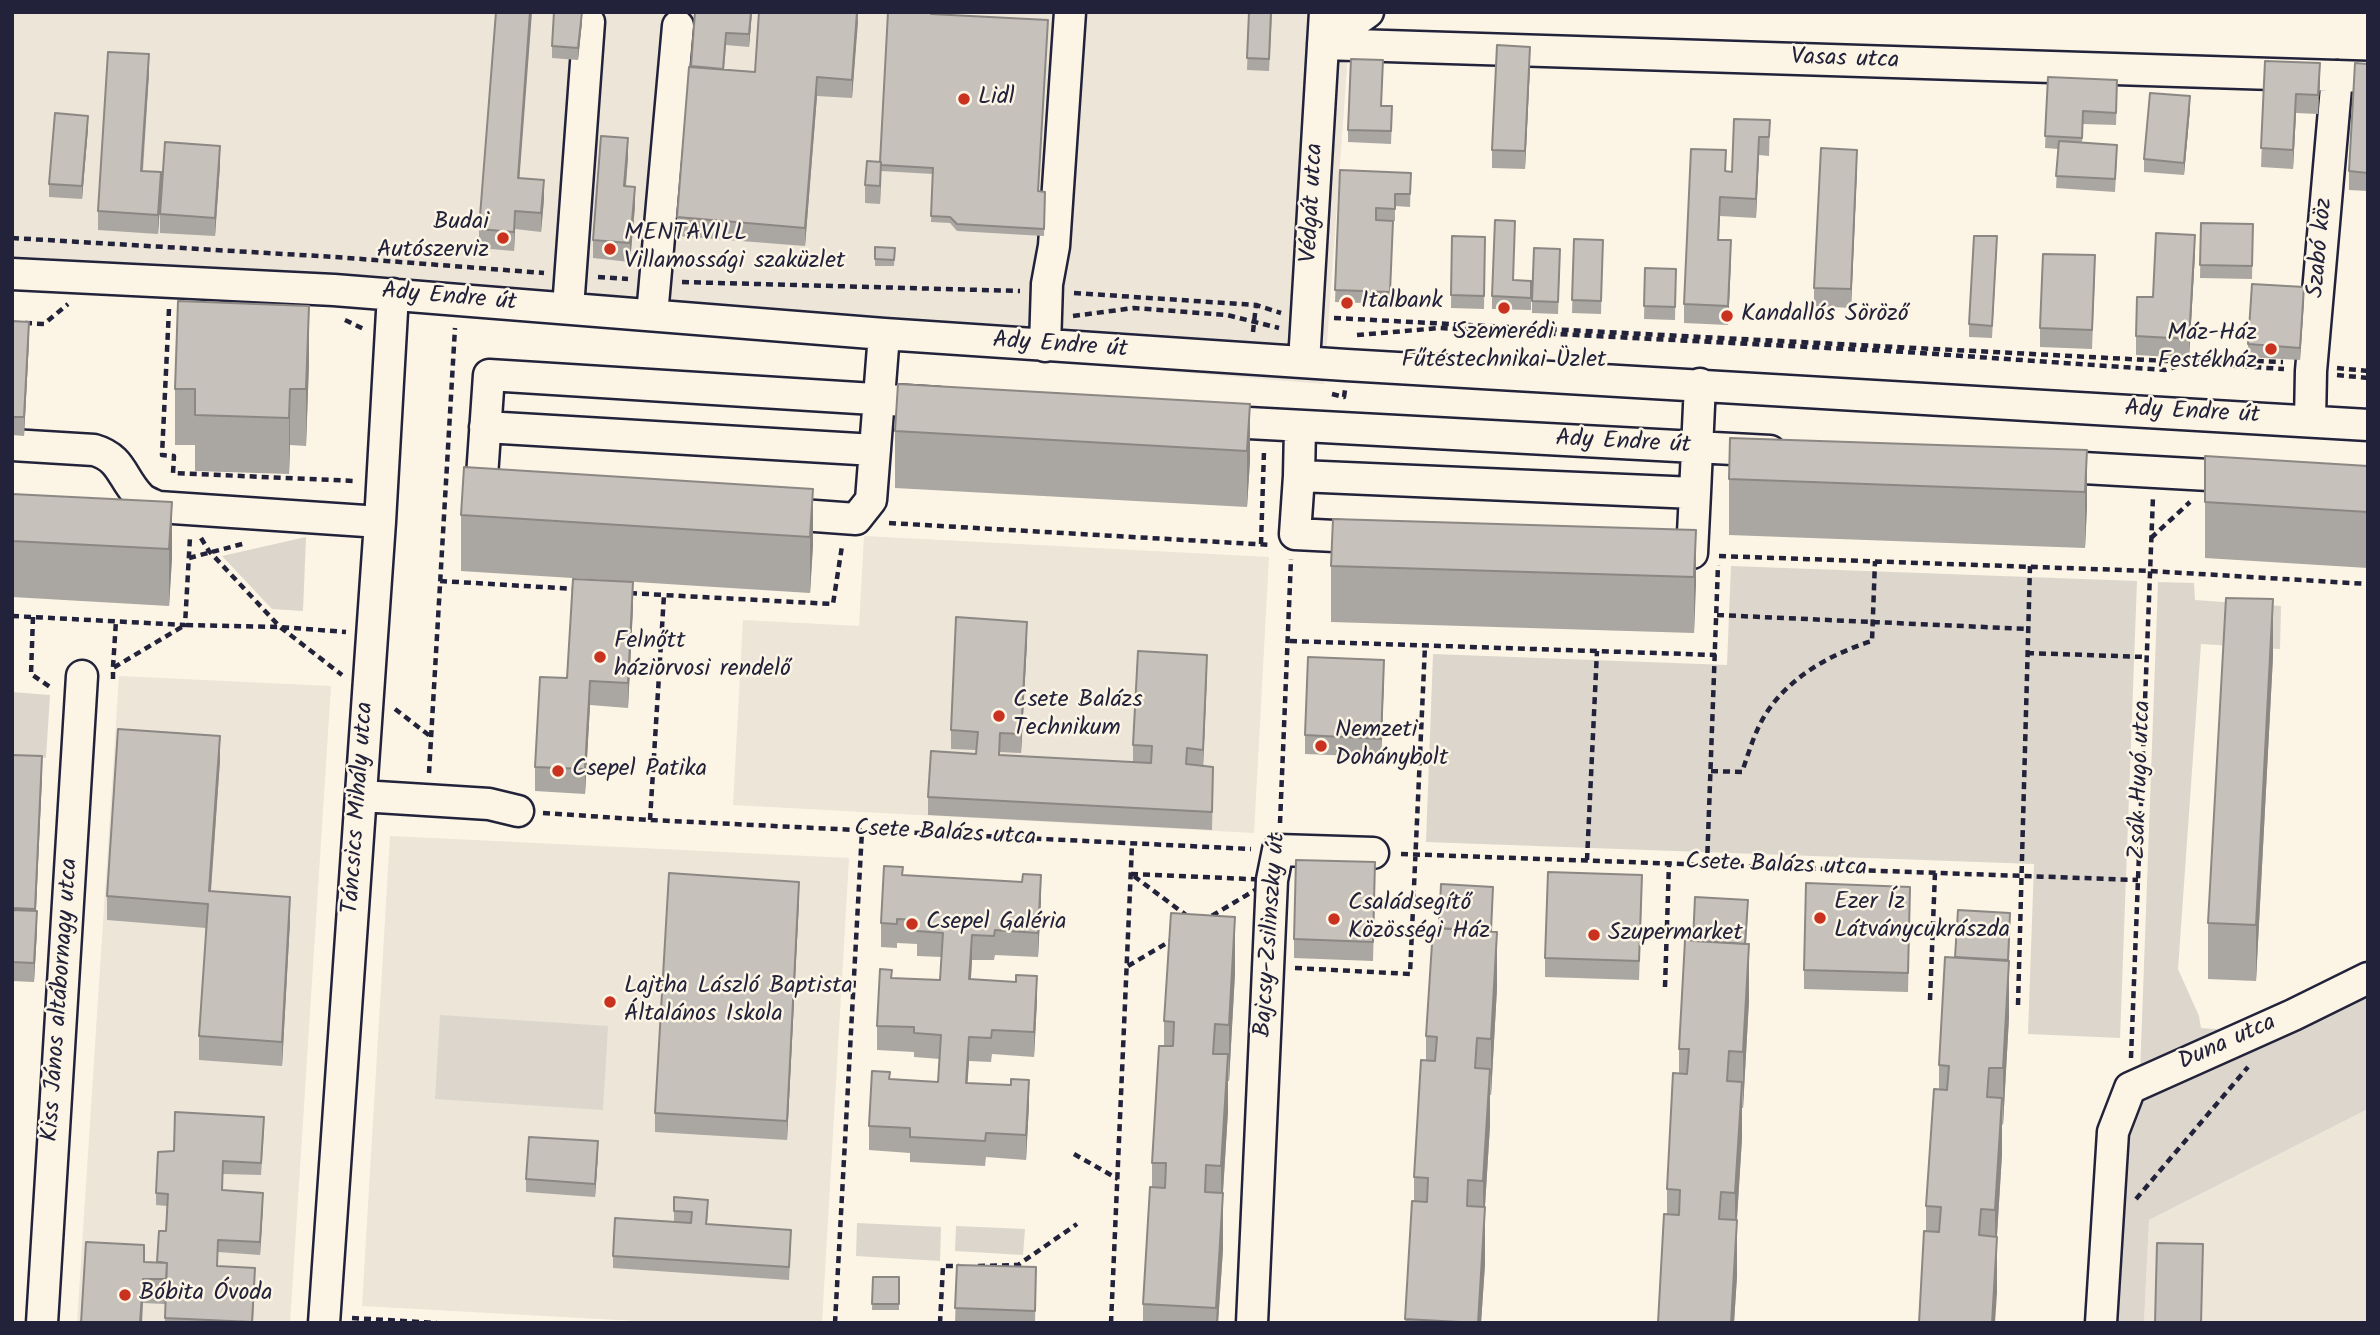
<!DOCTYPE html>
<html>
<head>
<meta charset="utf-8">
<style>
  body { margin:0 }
  #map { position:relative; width:2380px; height:1335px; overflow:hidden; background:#fcf5e5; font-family:Kalam,sans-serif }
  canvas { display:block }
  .frame { position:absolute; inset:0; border:14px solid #22223b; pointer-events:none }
</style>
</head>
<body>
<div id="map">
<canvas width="2380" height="1335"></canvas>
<div class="frame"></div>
</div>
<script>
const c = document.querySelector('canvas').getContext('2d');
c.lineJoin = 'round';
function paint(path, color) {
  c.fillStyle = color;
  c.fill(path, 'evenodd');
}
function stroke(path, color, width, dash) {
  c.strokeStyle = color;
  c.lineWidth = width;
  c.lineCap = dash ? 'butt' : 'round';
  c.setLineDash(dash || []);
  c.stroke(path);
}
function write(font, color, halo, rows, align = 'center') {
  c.font = font + ' Kalam,sans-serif';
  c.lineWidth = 5;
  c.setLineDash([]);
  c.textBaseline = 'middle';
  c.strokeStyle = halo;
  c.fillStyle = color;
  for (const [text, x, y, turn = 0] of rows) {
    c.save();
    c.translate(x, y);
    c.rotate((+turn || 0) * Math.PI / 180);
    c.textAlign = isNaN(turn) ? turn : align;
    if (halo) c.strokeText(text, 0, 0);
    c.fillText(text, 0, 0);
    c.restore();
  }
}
paint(new Path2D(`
  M12 12H1351L1324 384 12 277Z
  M864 536 1269 557 1254 833 733 805 743 620 859 626Z
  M119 676 331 686 290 1323H77Z
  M390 836 849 858 822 1323H673L362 1306Z
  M2368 1109V1323H2144L2149 1220Z`), '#ece5d8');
paint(new Path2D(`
  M306 537 303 611 272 609 222 556Z
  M1731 566 2137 581 2120 1038 2028 1034 2034 864 1426 842 1433 654 1727 665Z
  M2158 582 2194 583 2195 600 2281 606 2280 649 2201 644 2178 969 2199 1016 2201 1028 2229 1030 2140 1074Z
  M12 692 50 695 46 758 12 755Z
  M2368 987V1109L2149 1220 2144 1323H2108L2122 1129 2139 1097Z
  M440 1015 608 1026 603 1110 435 1099Z
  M857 1223 941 1227 940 1261 856 1256Z
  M956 1226 1025 1229 1023 1255 955 1251Z`), '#dcd6cc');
const minor = new Path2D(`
  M1323 44 2368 77
  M1323 44 1368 12
  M12 274 334 290 884 334 1346 365 2368 425
  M568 308 589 22
  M652 315 678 26
  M1045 346 1047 284 1054 246 1070 12
  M1304 362 1325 12
  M1211 421 1770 451
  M2310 421 2311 371 2337 76
  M485 427 875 450
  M1300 427 1299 476 1695 493 1700 384
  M12 445 94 450C122 458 121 477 139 496 144 502 152 504 158 507
  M2047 466 2245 477
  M1299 476 1295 534 1374 538
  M498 492 481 491 489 375 938 403
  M774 513 856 519 871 500 884 334
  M134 516 145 510 158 507 380 522
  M1675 552 1692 553 1695 493
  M361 796 489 804 518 811
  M42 1323 82 676
  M324 1323 380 522 393 294
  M1252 1323 1272 880 1278 850 1373 853
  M2101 1323 2113 1132 2130 1088 2293 1015 2368 978`);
stroke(minor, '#22223b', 35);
stroke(new Path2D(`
  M12 238 335 257 544 273
  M598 277 628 279
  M682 282 1020 291
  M1074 293 1256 305 1281 313
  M169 309 162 455 174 456 173 473 355 481
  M1073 316 1134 308 1227 315 1279 328
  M1334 318 2168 361 2195 359 2283 362
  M345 320 366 330
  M25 323 44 324 68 304
  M1253 332 1256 305
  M1357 335 1440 328 1906 352 2165 370 2189 363 2284 369
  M2337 368 2368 371
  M2337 375 2368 378
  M1332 394 1344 397 1345 390
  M889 523 1272 545
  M201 538 209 551 280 627 342 675
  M2151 538 2190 502
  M1261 544 1264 451
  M1719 556 2150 571 2368 584
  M189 558 246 543
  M440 581 576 589
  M630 593 664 595
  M1717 615 2028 629
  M12 616 185 625 190 537
  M33 617 31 674 53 689
  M1290 641 1716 655
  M2027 653 2146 657
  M113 667 116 621
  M113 679V668L185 625 280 627 346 632
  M395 709 430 736
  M1711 771 1742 772C1749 752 1755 730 1767 712 1791 676 1831 654 1872 641L1875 561
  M429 773 455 328
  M543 813 650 820 1251 849
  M650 820 664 595 833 604 842 546
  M1280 823 1291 559
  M1401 854 2138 880
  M1587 860 1597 651
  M1707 865 1718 565
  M1131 874 1272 880 1198 924Z
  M1128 966 1172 940
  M1295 968 1410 974 1425 646
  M1665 987 1669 863
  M1930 1000 1935 873
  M2018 1005 2030 566
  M2131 1058 2153 497
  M1074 1154 1118 1179
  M2136 1199 2248 1067
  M978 1266 1018 1265 1077 1224
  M352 1318 437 1323
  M835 1323 862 831
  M940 1323 943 1266H959
  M1111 1323 1132 844`), '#22223b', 4.5, [7, 5]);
stroke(minor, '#fcf5e5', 30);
paint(new Path2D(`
  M695 12H752L749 47 726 45 724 70 755 72 858 12 852 98 817 96 805 246 677 236V217Z
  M1249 12H1281L1280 14 1272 13 1269 71 1247 70Z
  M931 14 1039 191 1045 192 1044 236 957 231 950 223 931 222 933 174 881 171 880 204 865 203V185L880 162Z
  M582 22 578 60 552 58V46Z
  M2265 61 2320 82 2318 114 2296 113 2293 169 2261 167Z
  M2368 64V191L2349 190V171Z
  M1530 66 1525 169 1492 168V150Z
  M149 73 143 171 161 190 158 234 98 230V211Z
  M1383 73 1381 106 1392 119 1391 144 1348 142V130Z
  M2048 77 2117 93 2116 125 2083 124 2082 143 2117 158 2115 192 2056 188 2058 149 2045 148Z
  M2190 109 2184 175 2144 172V159Z
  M1770 120 1769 156 1759 155 1756 218 1720 216 1719 240 1731 259 1728 325 1684 323V304L1726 171 1732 172Z
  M88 128 82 199 49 197V184Z
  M628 157 626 186 635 206 630 262 593 258V240Z
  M220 165 215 236 160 233V214Z
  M1857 168 1851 308 1814 306V288Z
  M1340 170 1411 173 1410 207 1395 206V221H1393L1390 304 1335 302Z
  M519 178 544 199 541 232 515 229 514 251 479 248V229Z
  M2201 223 2253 224 2252 279 2200 278Z
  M1452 236 1485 237 1484 309 1451 308Z
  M1574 239 1603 240 1601 314 1572 313Z
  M875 247 895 248 894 266H875Z
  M1997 249 1992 338 1969 337V324Z
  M2195 253 2189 358 2136 355V336L2153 297Z
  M1560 262 1558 314 1532 313V301Z
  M1645 268 1676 269 1675 320 1644 319Z
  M2095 274 2092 349 2040 347V328Z
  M1531 281V310L1492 309V296Z
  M2304 300 2300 360 2248 357V344Z
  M12 321 29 340 24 436 12 435Z
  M309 363 306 446 290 445 289 474 195 471V445H175V389Z
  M1250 404V460L1247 507 895 488V431Z
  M2087 450V506L2085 548 1729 535V479Z
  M2205 456 2368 466V568L2205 558Z
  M813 489V545L810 593 461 571V515Z
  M12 494 172 502V558L169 606 12 597Z
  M1696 530 1694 633 1331 622V566Z
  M633 607 628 708 590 705 585 794 535 791V767Z
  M1027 641 1021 753 1000 752V755L1133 762V745L1207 674 1203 766 1213 785 1212 830 928 815V797L976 754V750L951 749V730Z
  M2273 656 2256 981 2208 979V923Z
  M1384 678 1381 757 1305 754V735Z
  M12 755 42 775 36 911 37 930 34 982 12 981Z
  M220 760 211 891 290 921 282 1066 199 1060V1036L206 928 107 920V896Z
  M903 875 1041 899 1038 957 995 955 994 960H972L971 979 1037 1000 1034 1057 992 1054 991 1062 969 1061 967 1083 1029 1104 1026 1160 986 1157 985 1166 910 1162V1153L869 1150V1126L890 1079 938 1082 940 1059 914 1057V1052L877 1050V1026L892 978 940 980 942 957 917 956V944L897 943V948L881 947V923Z
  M1375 881 1373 961 1294 958V939Z
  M1642 894 1639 980 1545 977V958Z
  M1493 899 1491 931 1497 988 1491 1095H1490V1125L1485 1207V1264L1481 1323H1405L1412 1201 1414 1202V1177L1426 1060V1036L1439 928Z
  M799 900 787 1140 655 1132V1113Z
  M1910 906 1908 992 1804 989V970Z
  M1748 912 1746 944 1749 1000 1743 1108H1742V1138L1737 1220V1276L1734 1323H1658L1667 1214V1189L1679 1073V1049L1693 941Z
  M2010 925 2009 961V1017L2003 1125 2002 1124V1154L1997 1237V1293L1926 1231V1206L1939 1090V1065L1955 958Z
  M1235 973 1229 1081H1228V1111L1223 1193V1249L1218 1323H1143V1304L1152 1187V1163L1164 1046V1021Z
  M264 1130 261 1175 223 1174 222 1190 263 1205 260 1255 218 1252 217 1266 255 1281 253 1323H165V1304L143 1303 86 1242 144 1262H157L166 1231 167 1206 156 1205V1193L174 1151Z
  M598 1154 595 1197 526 1192V1179Z
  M674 1197 708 1212 707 1224 791 1242 789 1280 613 1268V1256L674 1222Z
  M957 1265 1036 1286 1035 1323H955Z
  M873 1277H899V1310H872Z`), '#aaa6a1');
paint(new Path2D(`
  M530 12H532L518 197V178Z
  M582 12V22L578 60V48Z
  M751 12H752L749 47V34Z
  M857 12 858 22 852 98V80Z
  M1530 47V66L1525 169V151Z
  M149 54V73L141 189V171Z
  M2320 63V82L2318 114V95Z
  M817 77V96L805 246V228Z
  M2296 94V113L2293 169V150Z
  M2190 96V109L2184 175V163Z
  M88 116V128L82 199V186Z
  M1759 137V155L1756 218V199Z
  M628 138V157L624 205V186Z
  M220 146V165L215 236V218Z
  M1857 150V168L1851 308V289Z
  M881 162V180L880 204V186Z
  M161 172V190L158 234V215Z
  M544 180V199L541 232V213Z
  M635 187V206L630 262V243Z
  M515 211V229L514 251V232Z
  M2195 235V253L2189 358V339Z
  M1731 240V259L1728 325V306Z
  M2304 287V300L2300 360V348Z
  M309 306V363L306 446V389Z
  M29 322V340L24 436V417Z
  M290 389V445L289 474V418Z
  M1250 404V460L1247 507V451Z
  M2087 450V506L2085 548V492Z
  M813 489V545L810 593V537Z
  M172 502V558L169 606V549Z
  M1696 530V586L1694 633V577Z
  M633 582V607L628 708V683Z
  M2273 599V656L2256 981V925Z
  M1027 622V641L1021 753V734Z
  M1207 655V674L1203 769V750Z
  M1384 660V678L1381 757V739Z
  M590 681V705L585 794V769Z
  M220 736V760L209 915V891Z
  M42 756V775L35 928V909Z
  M1041 875V899L1038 957V933Z
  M799 882V900L787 1140V1121Z
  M290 897V921L282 1066V1042Z
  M37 911V930L34 982V963Z
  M1235 917V973L1229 1081V1025Z
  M1497 932V988L1491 1095V1039Z
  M972 935V960L969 1003V979Z
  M1749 944V1000L1743 1108V1052Z
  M2009 961V1017L2003 1125V1068Z
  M1037 976V1000L1034 1057V1032Z
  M969 1037V1061L966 1107V1083Z
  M1228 1054V1111L1221 1222V1166Z
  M1490 1069V1125L1483 1237V1181Z
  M1029 1080V1104L1026 1160V1135Z
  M1742 1082V1138L1735 1249V1193Z
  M2002 1098V1154L1995 1266V1210Z
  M598 1141V1154L595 1197V1184Z
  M263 1193V1205L260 1255V1242Z
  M1223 1193V1249L1218 1323H1216Z
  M1485 1207V1264L1481 1323H1478Z
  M1737 1220V1276L1734 1323H1731Z
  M1997 1237V1293L1995 1323H1992Z
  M143 1279V1303L142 1323H140Z`), '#8b8783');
const building = new Path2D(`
  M496 12H530L518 178 544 180 541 213 515 211 514 232 479 229Z
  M554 12H582L578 48 552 46Z
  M695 12H751L749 34 726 33 723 69 691 66Z
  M759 12H857L852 80 817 77 805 228 677 217 689 67 755 72Z
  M888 12H931V14L1048 20 1038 191 1045 192 1044 229 957 224 950 217 931 216 933 168 881 165V162H880Z
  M1249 12H1271L1269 59 1247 58Z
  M1497 45 1530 47 1525 151 1492 150Z
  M108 52 149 54 141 171 161 172 158 215 98 211Z
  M1351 59 1383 60 1381 106H1392L1391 131 1348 130Z
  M2265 61 2320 63 2318 95 2296 94 2293 150 2261 148Z
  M2355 63 2368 64V173L2349 171Z
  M2048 77 2117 80 2116 113 2083 111 2082 138 2045 136Z
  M2150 93 2190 96 2184 163 2144 159Z
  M55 113 88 116 82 186 49 184Z
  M1734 119 1770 120 1769 137H1759L1756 199 1720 197 1718 240H1731L1728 306 1684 304 1691 149 1726 150 1725 171 1732 172Z
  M601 136 628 138 624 186 635 187 630 243 593 240Z
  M2059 141 2117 145 2115 179 2056 176Z
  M165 142 220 146 215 218 160 214Z
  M1821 148 1857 150 1851 289 1814 288Z
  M867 161 881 162 880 186 865 185Z
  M1340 170 1411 173 1410 194H1395V209L1376 208V220L1393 221 1390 292 1335 290Z
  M1495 220 1515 221 1513 280 1531 281V298L1492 296Z
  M2201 223 2253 224 2252 266 2200 265Z
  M2156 233 2195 235 2189 339 2136 336 2137 297H2153Z
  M1452 236 1485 237 1484 296 1451 295Z
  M1974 236H1997L1992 326 1969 324Z
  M1574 239 1603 240 1601 301 1572 300Z
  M875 247 895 248 894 260 875 259Z
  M1534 248 1560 249 1558 302 1532 301Z
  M2043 254 2095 255 2092 330 2040 328Z
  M1645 268 1676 269 1675 307 1644 306Z
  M2252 284 2304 287 2300 348 2248 344Z
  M178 301 309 306 306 389H290L289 418 195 415V389H175Z
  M12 321 29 322 24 417H12Z
  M898 384 1250 404 1247 451 895 431Z
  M1730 438 2087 450 2085 492 1729 479Z
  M2205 456 2368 466V512L2205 502Z
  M464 467 813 489 810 537 461 515Z
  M12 494 172 502 169 549 12 541Z
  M1333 519 1696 530 1694 577 1331 566Z
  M573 579 633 582 628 683 590 681 585 769 535 767 540 677 567 678Z
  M2226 598 2273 599 2256 925 2208 923Z
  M956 617 1027 622 1021 734 1000 733 999 755 1151 763 1152 746 1133 745 1138 651 1207 655 1203 750 1187 748 1186 764 1213 767 1212 812 928 797 931 751 976 754 978 732 951 730Z
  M1308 657 1384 660 1381 739 1305 735Z
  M118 729 220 736 209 891 290 897 282 1042 199 1036 208 904 107 896Z
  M12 755 42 756 35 909 12 908Z
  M1296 860 1375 862 1373 942 1294 939Z
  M884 866 903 867 902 875 1022 882 1023 874 1041 875 1038 933 995 930 994 936 972 935 969 979 1016 982V975L1037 976 1034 1032 992 1030 991 1038 969 1037 966 1083 1011 1085V1079L1029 1080 1026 1135 986 1133 985 1141 910 1137V1128L869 1126 872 1071 890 1072 889 1079 938 1082 941 1035 914 1033V1027L877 1026 880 969 892 970 891 978 940 980 943 933 917 931V920L897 919V924L881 923Z
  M1548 872 1642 875 1639 961 1545 958Z
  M669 873 799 882 787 1121 655 1113Z
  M1806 883 1910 887 1908 973 1804 970Z
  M1441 884 1493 887 1491 931 1439 928Z
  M1695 897 1748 900 1745 944 1693 941Z
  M12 910 37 911 34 963 12 962Z
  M1958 910 2010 913 2008 960 1955 957Z
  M1171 913 1235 917 1229 1025 1215 1024 1213 1054H1228L1221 1166 1206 1165 1205 1192 1223 1193 1216 1308 1143 1304 1150 1187 1165 1188 1166 1163H1152L1159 1046H1173L1174 1022 1164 1021Z
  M1433 928 1497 932 1491 1039 1477 1038 1475 1068 1490 1069 1483 1181 1468 1180 1467 1206 1485 1207 1478 1323 1405 1319 1412 1201 1427 1202 1428 1178 1414 1177 1421 1060 1435 1061 1437 1037 1426 1036Z
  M1685 940 1749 944 1743 1052 1729 1051 1727 1081 1742 1082 1735 1193 1721 1192 1719 1219 1737 1220 1731 1323H1658L1664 1214 1679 1215 1680 1190 1667 1189 1673 1073 1687 1074 1689 1049H1679Z
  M1945 957 2009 961 2003 1068H1989L1987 1097 2002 1098 1995 1210 1981 1209 1979 1235 1997 1237 1992 1323H1919L1924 1231 1939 1232 1941 1207 1926 1206 1934 1089 1947 1090 1949 1066 1939 1065Z
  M175 1112 264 1117 261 1163 223 1161 222 1190 263 1193 260 1242 218 1240 217 1266 255 1268 252 1322 165 1318 167 1263 157 1262 159 1231H166L168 1194 156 1193 158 1152 174 1151Z
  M529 1137 598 1141 595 1184 526 1179Z
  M674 1197 708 1200 706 1224 791 1230 789 1267 613 1256 615 1218 691 1223 692 1212 674 1211Z
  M86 1242 144 1245V1262L167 1263 166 1279H143L140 1323H81Z
  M2157 1243 2203 1244 2201 1323H2155Z
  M957 1265 1036 1267 1035 1311 955 1308Z
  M873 1277H899V1304H872Z`);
paint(building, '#c6c1bb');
stroke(building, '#8b8783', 2);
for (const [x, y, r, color] of [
  [964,99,7,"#c8321e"],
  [503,238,7,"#c8321e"],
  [610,249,7,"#c8321e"],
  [1347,303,7,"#c8321e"],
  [1504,308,7,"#c8321e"],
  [1727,316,7,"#c8321e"],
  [2271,349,7,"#c8321e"],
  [600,657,7,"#c8321e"],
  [999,716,7,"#c8321e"],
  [1321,746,7,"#c8321e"],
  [558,771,7,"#c8321e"],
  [1820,918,7,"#c8321e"],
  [1334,919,7,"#c8321e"],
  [912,924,7,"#c8321e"],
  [1594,935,7,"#c8321e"],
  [610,1002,7,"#c8321e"],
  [125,1295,7,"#c8321e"]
]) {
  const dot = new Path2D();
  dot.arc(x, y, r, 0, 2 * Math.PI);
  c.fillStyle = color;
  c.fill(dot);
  stroke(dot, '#fcf5e5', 2.5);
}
write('24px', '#22223b', '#fcf5e5', [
  ["Vasas utca",1845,61,2],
  ["Védgát utca",1314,203,-87],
  ["Szabó köz",2322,248,-85],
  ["Ady Endre út",449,299,5],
  ["Ady Endre út",1060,347,4],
  ["Ady Endre út",2192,414,3],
  ["Ady Endre út",1623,444,3],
  ["Zsák Hugó utca",2142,780,-88],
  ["Táncsics Mihály utca",360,808,-86],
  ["Csete Balázs utca",945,835,3],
  ["Csete Balázs utca",1776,867,2],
  ["Bajcsy-Zsilinszky út",1272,935,-86],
  ["Kiss János altábornagy utca",62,1000,-86],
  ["Duna utca",2228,1044,-24]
]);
write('24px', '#22223b', '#fcf5e5', [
  ["Lidl",978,99],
  ["Budai",489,224,"right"],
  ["Autószerviz",489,252,"right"],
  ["MENTAVILL",624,235],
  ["Villamossági szaküzlet",624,263],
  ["Italbank",1361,303],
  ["Kandallós Söröző",1741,316],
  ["Szemerédi",1504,334,"center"],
  ["Fűtéstechnikai Üzlet",1504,362,"center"],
  ["Máz-Ház",2257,335,"right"],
  ["Festékház",2257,363,"right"],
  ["Felnőtt",614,643],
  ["háziorvosi rendelő",614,671],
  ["Csete Balázs",1013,702],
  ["Technikum",1013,730],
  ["Nemzeti",1335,732],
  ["Dohánybolt",1335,760],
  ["Csepel Patika",572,771],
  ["Ezer Íz",1834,904],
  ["Látványcukrászda",1834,932],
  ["Családsegítő",1348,905],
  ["Közösségi Ház",1348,933],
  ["Csepel Galéria",926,924],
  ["Szupermarket",1608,935],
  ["Lajtha László Baptista",624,988],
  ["Általános Iskola",624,1016],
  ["Bóbita Óvoda",139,1295]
], 'left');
</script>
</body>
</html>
